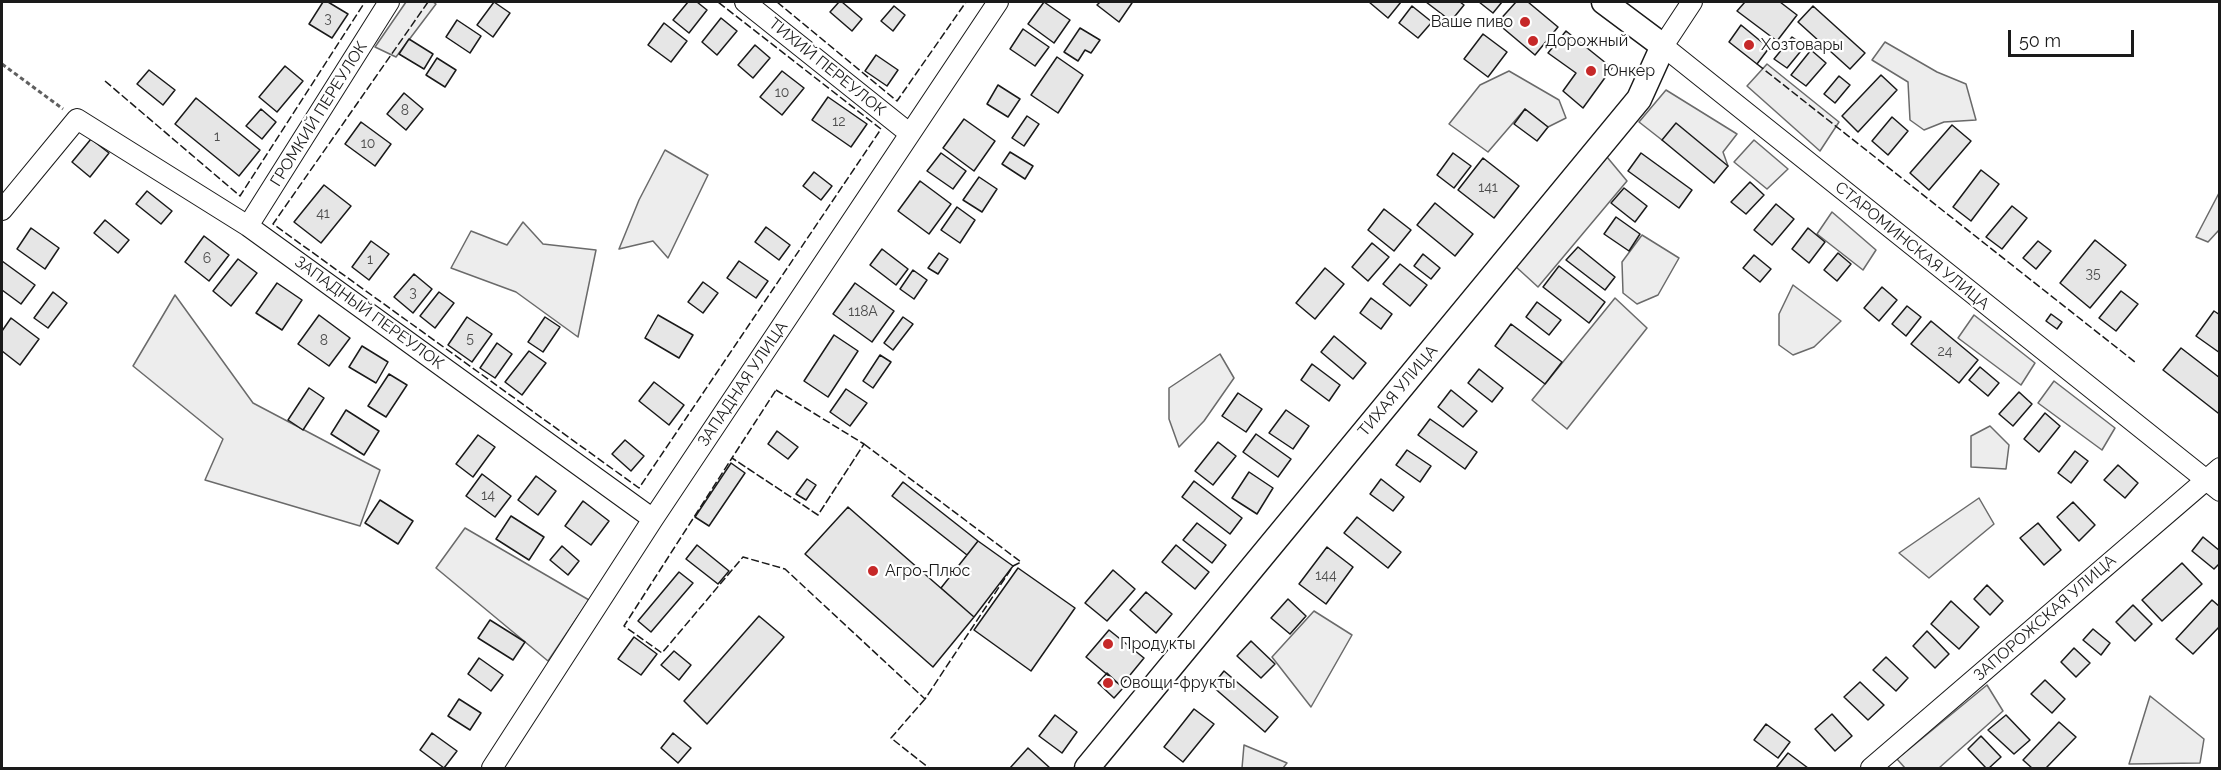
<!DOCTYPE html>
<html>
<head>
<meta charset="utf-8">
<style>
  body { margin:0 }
  #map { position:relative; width:2221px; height:770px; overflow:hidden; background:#fff; font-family:Raleway,sans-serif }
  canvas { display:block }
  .frame { position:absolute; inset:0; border:3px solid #1a1a1a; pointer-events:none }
  .scale { position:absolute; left:2008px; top:30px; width:126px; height:27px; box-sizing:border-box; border:3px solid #1a1a1a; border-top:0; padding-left:8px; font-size:18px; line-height:21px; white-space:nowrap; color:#1a1a1a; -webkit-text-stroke:4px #fff; paint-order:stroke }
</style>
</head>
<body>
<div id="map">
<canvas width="2221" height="770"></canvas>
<div class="frame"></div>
<div class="scale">50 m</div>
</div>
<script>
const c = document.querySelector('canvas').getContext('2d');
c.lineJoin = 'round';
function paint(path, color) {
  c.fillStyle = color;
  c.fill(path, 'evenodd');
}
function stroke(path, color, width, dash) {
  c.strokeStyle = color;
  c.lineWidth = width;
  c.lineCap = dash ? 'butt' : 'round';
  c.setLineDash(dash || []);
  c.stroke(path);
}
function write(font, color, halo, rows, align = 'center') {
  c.font = font + ' Raleway,sans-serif';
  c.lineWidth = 4.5;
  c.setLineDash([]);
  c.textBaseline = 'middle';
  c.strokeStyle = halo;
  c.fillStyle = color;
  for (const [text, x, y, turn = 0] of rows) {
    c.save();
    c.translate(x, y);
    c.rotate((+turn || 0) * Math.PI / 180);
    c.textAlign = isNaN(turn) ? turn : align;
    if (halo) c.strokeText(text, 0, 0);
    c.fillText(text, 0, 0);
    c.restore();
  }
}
const built = new Path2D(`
  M406 2H433L436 4 396 57 375 47Z
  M1885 42 1937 72 1966 84 1976 120 1944 122 1924 130 1910 120 1908 82 1872 60Z
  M1767 64 1839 122 1820 151 1747 86Z
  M1509 71 1559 100 1566 118 1548 127 1525 109 1488 152 1449 124 1480 85Z
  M1666 90 1737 134 1723 152 1728 166 1662 140 1639 122Z
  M1754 140 1788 169 1767 189 1734 162Z
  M665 150 708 175 668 258 653 241 619 249 639 200Z
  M1607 157 1627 181 1538 287 1514 265Z
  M2219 193V230L2208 242 2196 237Z
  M1832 212 1876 250 1863 270 1817 234Z
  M523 222 543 244 596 250 578 337 516 292 451 268 471 231 507 245Z
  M1642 235 1679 258 1658 295 1637 304 1623 293 1622 262Z
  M1793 285 1841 321 1814 347 1793 355 1779 345V314Z
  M175 295 253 403 380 470 360 526 205 480 223 439 133 366Z
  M1615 298 1647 328 1567 429 1532 400Z
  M1974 315 2035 363 2021 385 1958 338Z
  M1220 354 1234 378 1204 421 1179 447 1169 419V388Z
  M2054 381 2115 428 2102 450 2038 403Z
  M1990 426 2009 445 2006 469 1971 467V436Z
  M1979 498 1994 524 1929 578 1899 553Z
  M465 528 589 600 548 661 436 568Z
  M1314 611 1352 635 1311 707 1272 657Z
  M1987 685 2003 711 1939 768H1905L1897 759Z
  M2150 696 2204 739 2200 763 2129 764Z
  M1244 745 1287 763 1283 768H1242Z`);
paint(built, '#ededed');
stroke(built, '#6a6a6a', 1.5);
const building = new Path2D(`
  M323 2H328L348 14 332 38 309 24Z
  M494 2 510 13 493 37 477 25Z
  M688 2H697L707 10 689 33 673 20Z
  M839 2H842L862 19 852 31 830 12Z
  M1044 2 1070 20 1054 43 1028 24Z
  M1100 2H1130L1132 3 1119 22 1097 5Z
  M1369 2H1401L1388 18Z
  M1426 2H1460L1464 5 1451 21Z
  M1479 2H1502L1493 13Z
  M1516 2H1528L1558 27 1535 55 1497 23Z
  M1745 2H1780L1797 15 1777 41 1737 11Z
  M894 6 905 15 893 31 881 21Z
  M1412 6 1432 22 1418 38 1399 23Z
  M1813 6 1865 53 1850 69 1798 22Z
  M721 18 737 31 717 55 702 42Z
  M457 20 481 36 470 53 446 37Z
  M664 23 687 41 671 62 648 45Z
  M1741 25 1769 48 1757 64 1729 42Z
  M1080 28 1100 40 1091 53 1085 50 1078 61 1064 52Z
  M1023 29 1049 47 1035 66 1010 49Z
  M1566 31 1612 68 1583 108 1563 91 1576 73 1548 53Z
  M1483 34 1507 52 1488 77 1464 59Z
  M1792 37 1805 46 1787 68 1774 59Z
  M409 39 433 54 424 69 399 54Z
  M755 45 770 58 753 78 738 65Z
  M1811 50 1826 63 1806 86 1791 75Z
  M876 55 898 70 887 86 865 71Z
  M1057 57 1083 75 1058 113 1031 95Z
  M437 58 456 70 445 87 426 75Z
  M285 66 303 81 277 112 259 97Z
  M149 70 175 90 163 105 137 84Z
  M782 71 804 88 782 115 760 97Z
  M1881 75 1897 90 1858 132 1842 116Z
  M1839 76 1850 85 1835 103 1824 94Z
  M998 85 1020 99 1008 117 987 104Z
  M404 93 423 109 406 130 387 114Z
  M828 97 867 124 851 147 812 120Z
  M196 98 260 150 239 176 175 124Z
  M261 109 276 122 262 139 246 126Z
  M1525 109 1548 127 1537 141 1514 124Z
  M1027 116 1039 124 1024 146 1012 138Z
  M1892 117 1908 131 1888 155 1872 141Z
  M964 119 995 141 974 171 943 148Z
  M361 122 391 144 375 166 345 144Z
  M1676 123 1728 166 1714 183 1662 140Z
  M1952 125 1971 141 1929 190 1910 173Z
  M91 139 109 153 90 177 72 162Z
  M1010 152 1033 166 1025 179 1002 164Z
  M941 153 966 171 953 189 927 171Z
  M1453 153 1471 166 1454 188 1437 175Z
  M1641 153 1692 190 1679 208 1628 171Z
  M1483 158 1519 186 1494 218 1458 190Z
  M1981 170 1999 184 1971 221 1953 207Z
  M814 172 832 186 821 200 803 186Z
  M979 177 997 189 982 212 963 200Z
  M920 181 951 204 929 234 898 211Z
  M1750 182 1764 195 1746 214 1731 202Z
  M324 185 351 206 321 243 294 222Z
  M1624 188 1647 206 1635 222 1611 203Z
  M147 191 172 211 161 224 136 204Z
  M1435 203 1473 234 1455 256 1417 225Z
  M1776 204 1794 219 1772 245 1754 230Z
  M2012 206 2027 218 2002 249 1986 237Z
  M957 207 975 220 960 243 941 230Z
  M1384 209 1411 230 1394 251 1368 230Z
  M1616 217 1640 234 1629 251 1604 234Z
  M105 220 129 240 118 253 94 233Z
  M766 227 790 245 779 260 755 242Z
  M31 228 59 248 45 269 17 249Z
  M1808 228 1825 242 1809 263 1792 249Z
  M204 236 229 255 209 281 185 262Z
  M2095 240 2126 265 2090 308 2060 283Z
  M371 241 389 254 369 280 352 267Z
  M2038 241 2051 251 2036 269 2023 258Z
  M1372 243 1389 257 1368 281 1352 267Z
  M1578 247 1615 277 1605 290 1566 260Z
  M882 249 908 269 896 285 870 265Z
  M939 253 948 259 938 274 928 268Z
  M1838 253 1851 264 1837 281 1824 270Z
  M1423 254 1440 268 1431 279 1414 266Z
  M1754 255 1771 269 1760 282 1743 268Z
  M238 259 257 273 231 306 213 291Z
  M2 261 35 285 21 304 2 290Z
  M739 261 768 281 756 298 727 278Z
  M1400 264 1427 285 1410 306 1383 284Z
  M1559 266 1605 302 1589 323 1543 287Z
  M1325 268 1344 284 1315 319 1296 303Z
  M913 270 927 280 914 299 900 289Z
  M414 274 432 289 413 313 394 297Z
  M703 282 718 293 703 313 688 302Z
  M277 283 302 300 282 330 256 313Z
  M855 283 894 311 872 342 833 314Z
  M1882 287 1897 300 1879 321 1864 308Z
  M2121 291 2138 304 2116 331 2099 318Z
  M53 292 67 303 48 328 34 318Z
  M439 292 454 303 435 328 420 316Z
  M1371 298 1392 314 1381 329 1360 313Z
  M1537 302 1561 320 1549 335 1526 317Z
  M1907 306 1921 317 1906 336 1892 324Z
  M2214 311 2220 315V353L2196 336Z
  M2051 314 2062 322 2057 329 2046 321Z
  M319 315 350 338 329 366 298 344Z
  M658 315 693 335 679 358 645 338Z
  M467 317 492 334 472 362 448 345Z
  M545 317 560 327 543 352 528 342Z
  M903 317 913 324 893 350 884 343Z
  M11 318 39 339 20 365 2 351V331Z
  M1931 321 1978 360 1959 383 1911 344Z
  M1511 324 1562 362 1545 384 1495 346Z
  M834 335 858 351 828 397 804 381Z
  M1334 336 1366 363 1353 379 1321 352Z
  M497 343 512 354 495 378 480 368Z
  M362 346 388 362 376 383 349 367Z
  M2181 348 2220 378V411L2218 413 2163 370Z
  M529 351 546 363 522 395 505 382Z
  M880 355 891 362 873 388 863 381Z
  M1312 364 1340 385 1329 401 1301 380Z
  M1980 367 1999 383 1988 396 1969 380Z
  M1479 369 1503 388 1492 402 1468 383Z
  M389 374 407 385 386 417 368 406Z
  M654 382 684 405 669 425 639 401Z
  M309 388 324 398 303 430 288 420Z
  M846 389 867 403 850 426 830 412Z
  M1451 390 1477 411 1463 427 1438 407Z
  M2019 392 2032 404 2013 426 1999 414Z
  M1238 393 1262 409 1246 432 1222 416Z
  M346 410 379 431 364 455 331 434Z
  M1286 410 1309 426 1293 449 1269 433Z
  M2045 413 2060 426 2039 452 2024 439Z
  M1430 419 1477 452 1465 469 1418 435Z
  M777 431 798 447 788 459 768 444Z
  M1256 434 1291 459 1278 477 1243 452Z
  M478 435 495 447 473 477 456 464Z
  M625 440 644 456 631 471 612 454Z
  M1218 442 1236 456 1213 485 1195 471Z
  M1407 450 1431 466 1420 482 1396 465Z
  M2075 451 2088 461 2071 483 2058 473Z
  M731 463 745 473 709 526 695 517Z
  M2118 465 2138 483 2125 498 2104 480Z
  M1249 472 1273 488 1257 514 1232 498Z
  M482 474 511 496 495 517 466 496Z
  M536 476 556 491 538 515 518 500Z
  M807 479 816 485 806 500 796 494Z
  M1381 479 1404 497 1393 511 1370 494Z
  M1194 481 1242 518 1230 534 1182 497Z
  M903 482 978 541 967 555 892 496Z
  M380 500 413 521 398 544 365 523Z
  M583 501 609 521 591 545 565 526Z
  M2073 502 2095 525 2079 541 2057 517Z
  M848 507 974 617 933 667 805 554Z
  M511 516 544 537 529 560 496 539Z
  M1357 517 1401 552 1388 568 1344 533Z
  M1197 523 1226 545 1212 563 1183 540Z
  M2038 523 2061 550 2044 565 2020 538Z
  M2203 537 2220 551V563L2214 569 2192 551Z
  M978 541 1013 566 974 617 941 588Z
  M697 545 729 571 718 584 686 559Z
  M1176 545 1209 572 1195 589 1162 562Z
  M562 546 579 561 568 575 550 560Z
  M1327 547 1353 567 1326 604 1299 584Z
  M2182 563 2202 584 2162 621 2142 600Z
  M1018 568 1075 608 1031 671 974 630Z
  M1113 570 1135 589 1107 621 1085 603Z
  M679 572 693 583 651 632 638 621Z
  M1987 585 2003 601 1990 615 1974 599Z
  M1146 592 1172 614 1156 633 1130 610Z
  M1288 599 1306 616 1290 634 1271 618Z
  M2212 600 2220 607V626L2193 654 2176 639Z
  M1951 601 1979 627 1959 649 1931 624Z
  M2133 605 2152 624 2135 641 2116 622Z
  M759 616 784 637 707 724 684 701Z
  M490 620 525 642 513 660 478 638Z
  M2093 629 2110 643 2101 655 2083 640Z
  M1109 630 1144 658 1121 686 1086 657Z
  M1927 631 1949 654 1935 668 1913 646Z
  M634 637 657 654 641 675 618 659Z
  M1251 641 1275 664 1261 678 1237 656Z
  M2074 648 2090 663 2076 677 2061 662Z
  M674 651 691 665 679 680 661 665Z
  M1886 657 1908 678 1896 691 1873 670Z
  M479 658 503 675 491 691 468 674Z
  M1224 671 1278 717 1265 732 1212 686Z
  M1107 673 1123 688 1114 698 1098 683Z
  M2045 680 2065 699 2052 713 2031 694Z
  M1860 682 1884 705 1868 720 1844 697Z
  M459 699 481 713 470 730 448 716Z
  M1194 709 1214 724 1183 762 1164 747Z
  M1832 714 1852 736 1835 751 1815 729Z
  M1055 715 1077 732 1062 753 1039 736Z
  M2006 715 2030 740 2014 754 1988 730Z
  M2059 722 2076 737 2046 768H2032L2023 760Z
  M1766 724 1790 742 1778 758 1754 740Z
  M432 733 457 751 444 768 420 750Z
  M673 733 691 748 678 763 661 748Z
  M1981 736 2001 757 1989 768H1986L1968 749Z
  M1028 748 1050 768H1010Z
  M1788 753 1808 768H1776Z`);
paint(building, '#e6e6e6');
stroke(building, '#1a1a1a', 1.5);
const minor = new Path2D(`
  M745 2 909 133
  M1692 2 1663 46 2220 491
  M2 210 77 119 248 226 653 519
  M248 226 389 2
  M492 768 653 519 998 2
  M1871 768 2220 468`);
const major = new Path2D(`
  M1087 768 1639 99 1663 46 1604 2`);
stroke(minor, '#1a1a1a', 22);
stroke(major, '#1a1a1a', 27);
stroke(new Path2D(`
  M2 64 63 109`), '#5f5f5f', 3, [4.5, 3]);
stroke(minor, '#fff', 20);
stroke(major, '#fff', 24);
stroke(new Path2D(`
  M428 2 273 224 639 488 881 129 718 2
  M777 2 897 101 966 2
  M1757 64 2135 362
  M105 81 240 196 365 2
  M776 390 864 444 818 515 732 458Z
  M864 444 1021 562 1013 566 925 699 785 569 743 557 662 653 624 626 732 458 818 515Z
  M925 699 891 738 929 768`), '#1a1a1a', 1.5, [8, 3]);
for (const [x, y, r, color] of [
  [1525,22,6,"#c62828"],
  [1533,41,6,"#c62828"],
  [1749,45,6,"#c62828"],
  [1591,71,6,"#c62828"],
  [873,571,6,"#c62828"],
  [1108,644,6,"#c62828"],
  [1108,683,6,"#c62828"]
]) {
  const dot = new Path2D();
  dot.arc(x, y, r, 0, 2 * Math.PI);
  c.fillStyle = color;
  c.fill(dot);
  stroke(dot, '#fff', 2);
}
write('14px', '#4d4d4d', null, [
  ["3",328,19],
  ["10",782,93],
  ["8",405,111],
  ["12",839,122],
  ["1",217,137],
  ["10",368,144],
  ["141",1488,188],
  ["41",323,214],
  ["6",207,259],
  ["1",370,260],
  ["35",2093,274],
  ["3",413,293],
  ["118А",863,312],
  ["5",470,339],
  ["8",324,341],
  ["24",1945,352],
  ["14",488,496],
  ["144",1326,576]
]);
write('16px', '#1a1a1a', '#fff', [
  ["Ваше пиво",1513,22,"right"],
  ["Дорожный",1545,41],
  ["Хозтовары",1761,45],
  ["Юнкер",1603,71],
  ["Агро-Плюс",885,571],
  ["Продукты",1120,644],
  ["Овощи-фрукты",1120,683]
], 'left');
write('16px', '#1a1a1a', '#fff', [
  ["ТИХИЙ ПЕРЕУЛОК",827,67,39],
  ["ГРОМКИЙ ПЕРЕУЛОК",319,114,-58],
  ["СТАРОМИНСКАЯ УЛИЦА",1912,246,39],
  ["ЗАПАДНЫЙ ПЕРЕУЛОК",369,313,36],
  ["ЗАПАДНАЯ УЛИЦА",743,384,-56],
  ["ТИХАЯ УЛИЦА",1398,391,-50],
  ["ЗАПОРОЖСКАЯ УЛИЦА",2045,618,-41]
]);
</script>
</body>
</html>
